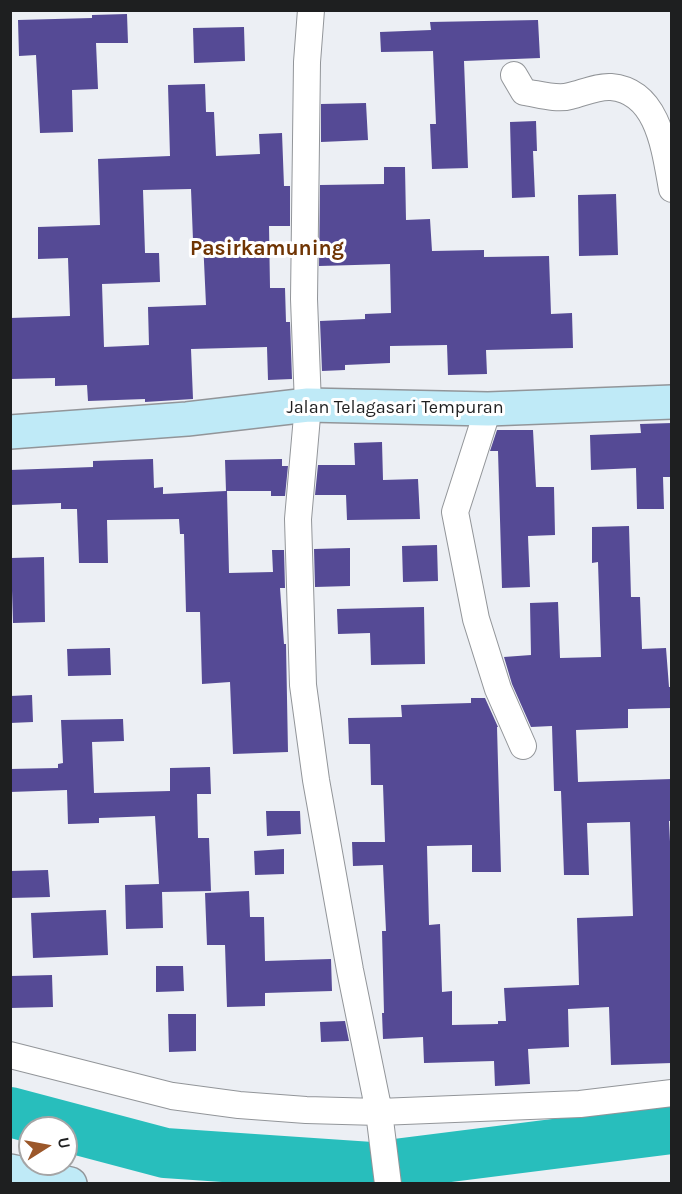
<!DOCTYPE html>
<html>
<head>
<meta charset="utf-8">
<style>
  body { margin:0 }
  #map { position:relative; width:682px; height:1194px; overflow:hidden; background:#eceff4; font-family:Karla,sans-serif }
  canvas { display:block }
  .frame { position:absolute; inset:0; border:12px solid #1e1f20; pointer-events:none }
  .north { position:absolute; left:18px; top:1116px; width:60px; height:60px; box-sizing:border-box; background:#fff; border:2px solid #a5a5a6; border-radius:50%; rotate:79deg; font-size:16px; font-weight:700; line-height:24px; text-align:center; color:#1e1f20 }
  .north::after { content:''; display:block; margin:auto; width:21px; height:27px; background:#9b572a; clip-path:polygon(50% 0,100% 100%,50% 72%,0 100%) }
</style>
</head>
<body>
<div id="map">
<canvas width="682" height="1194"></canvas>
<div class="frame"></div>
<div class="north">U</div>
</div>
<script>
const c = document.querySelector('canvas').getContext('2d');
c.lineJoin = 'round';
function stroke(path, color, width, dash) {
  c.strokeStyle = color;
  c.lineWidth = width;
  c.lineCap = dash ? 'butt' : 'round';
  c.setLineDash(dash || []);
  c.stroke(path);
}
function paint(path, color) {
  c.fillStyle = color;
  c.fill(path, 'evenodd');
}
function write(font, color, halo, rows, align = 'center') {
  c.font = font + ' Karla,sans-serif';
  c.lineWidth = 6;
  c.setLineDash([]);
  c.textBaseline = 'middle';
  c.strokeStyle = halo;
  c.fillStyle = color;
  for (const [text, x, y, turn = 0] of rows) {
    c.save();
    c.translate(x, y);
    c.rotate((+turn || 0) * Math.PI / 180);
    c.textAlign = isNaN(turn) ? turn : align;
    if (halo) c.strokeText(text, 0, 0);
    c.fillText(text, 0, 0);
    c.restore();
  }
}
stroke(new Path2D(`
  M10 1112 165 1153 371 1167 672 1129`), '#28bebc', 50);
paint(new Path2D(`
  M127 14 128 43H96L98 89 72 90 73 132 40 133 36 55 19 56 18 20 92 18V15Z
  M538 20 540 58 464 61 468 168 432 169 430 124H436L433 51 381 52 380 32 431 30 430 22Z
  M244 27 245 61 194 63 193 28Z
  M205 84 206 112H214L216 156 260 154 259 134 282 133 284 186H290V226H269L270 288H285L286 322H290L292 379 268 380 267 347 191 349 193 399 145 402V399L88 401 87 385 55 386V378L10 379V318L70 316 68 258 38 259V227L100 225 98 159 170 156 168 85ZM191 189 193 240H203L206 305 148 307 149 345 104 347 102 284 160 282 159 253H145L143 190Z
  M366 103 368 140 321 142V104Z
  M536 121 537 151H533L535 197 512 198 510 122Z
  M384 167H405L406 220 430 219 432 251 484 250V257L549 256 551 314 572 313 573 348 486 350 487 374 448 375 447 345 390 346V363L345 365V370L322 371 320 321 365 319V314L391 313 390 264 319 266 320 185 384 184Z
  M616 194 618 255 579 256 578 195Z
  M672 423V477H663L664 509H637L636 468 591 470 590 435 641 433 640 424Z
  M497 430H533L536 487H554L555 535 528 536 530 587 502 588 498 451H490Z
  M382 442 383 480 418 479 420 519 347 520 346 495H315L318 465H355L354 443Z
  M153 459 154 488 163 487V494L226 491 225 460 282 459V466H288L285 496H271V491H227L229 573 273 572 272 550H284L285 588H280L284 644H286L288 752 233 754 230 682 202 684 200 612H186L184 534H180L179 519 107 520 108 563H79L77 509H61V503L10 505V470L93 467V461Z
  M629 526 631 597H640L642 649 666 648 669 687H672V708L628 709V728L576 730 578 782 672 779V821H669L672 883V1063L611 1065 609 1007 568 1009 569 1047 528 1049 530 1084 495 1086 494 1061 424 1063 423 1037 383 1039 382 1013H384L382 931H386L383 865 353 866 352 842H385L383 785H371L370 744H349L348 718 402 717 401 705 471 703V698H485L498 727H497L501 872H472V845L427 846 429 925 440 924 442 992 452 991V1025L498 1024V1021H506L504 988 579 985 577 918 633 916 630 822 587 823 589 875H564L561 791H554L552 726 531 727 512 684 504 657 531 655 530 603 558 602 560 658 601 657 598 562 592 563V527Z
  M437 545 438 581 403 582 402 546Z
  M350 548V586L315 587 314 549Z
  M44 557 45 622 13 623 11 558Z
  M424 607 425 664 371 665 370 633 338 634 337 609Z
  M110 648 111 675 68 676 67 649Z
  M32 695 33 722 10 723V696Z
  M123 719 124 741 92 742 94 793 170 791V768L210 767 211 794H197L198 838H209L211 891 162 892 163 928 126 929 125 885 159 884 155 816 99 818V823L68 824 67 790 10 792V769L58 768V764L63 763 61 720Z
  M266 811H300L301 834 267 836Z
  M284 849V874L255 875 254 851Z
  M48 870 50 897 10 898V871Z
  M249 891 250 917H264L265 961 331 959 332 991 265 993V1006L227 1007 225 945H207L205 893Z
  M106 910 108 955 33 958 31 913Z
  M156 966H183L184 991 156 992Z
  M52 975 53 1007 10 1008V976Z
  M168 1014H196V1051L169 1052Z
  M345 1021 349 1041 321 1042 320 1022Z`), '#554a95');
const street = new Path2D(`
  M311 10 307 62 304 299 308 405 298 519 303 685 316 780 350 970 379 1112 388 1184
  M514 75 524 92C538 94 557 100 570 96 583 93 597 86 611 87 659 91 665 151 672 189
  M488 409 455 512 476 619 498 689 523 746
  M10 1055 172 1096 239 1105 306 1110 379 1112 580 1104 672 1093`);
const secondary = new Path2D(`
  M10 432 187 419 308 405 488 409 672 402
  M10 1171 70 1184`);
stroke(street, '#929599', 28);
stroke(secondary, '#929599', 36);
stroke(street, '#fff', 26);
stroke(secondary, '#bfeaf7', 33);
write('18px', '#1e1f20', '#fff', [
  ["Jalan Telagasari Tempuran",395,408]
]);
write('bold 21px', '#6f3403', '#fff', [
  ["Pasirkamuning",267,249]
]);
</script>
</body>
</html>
